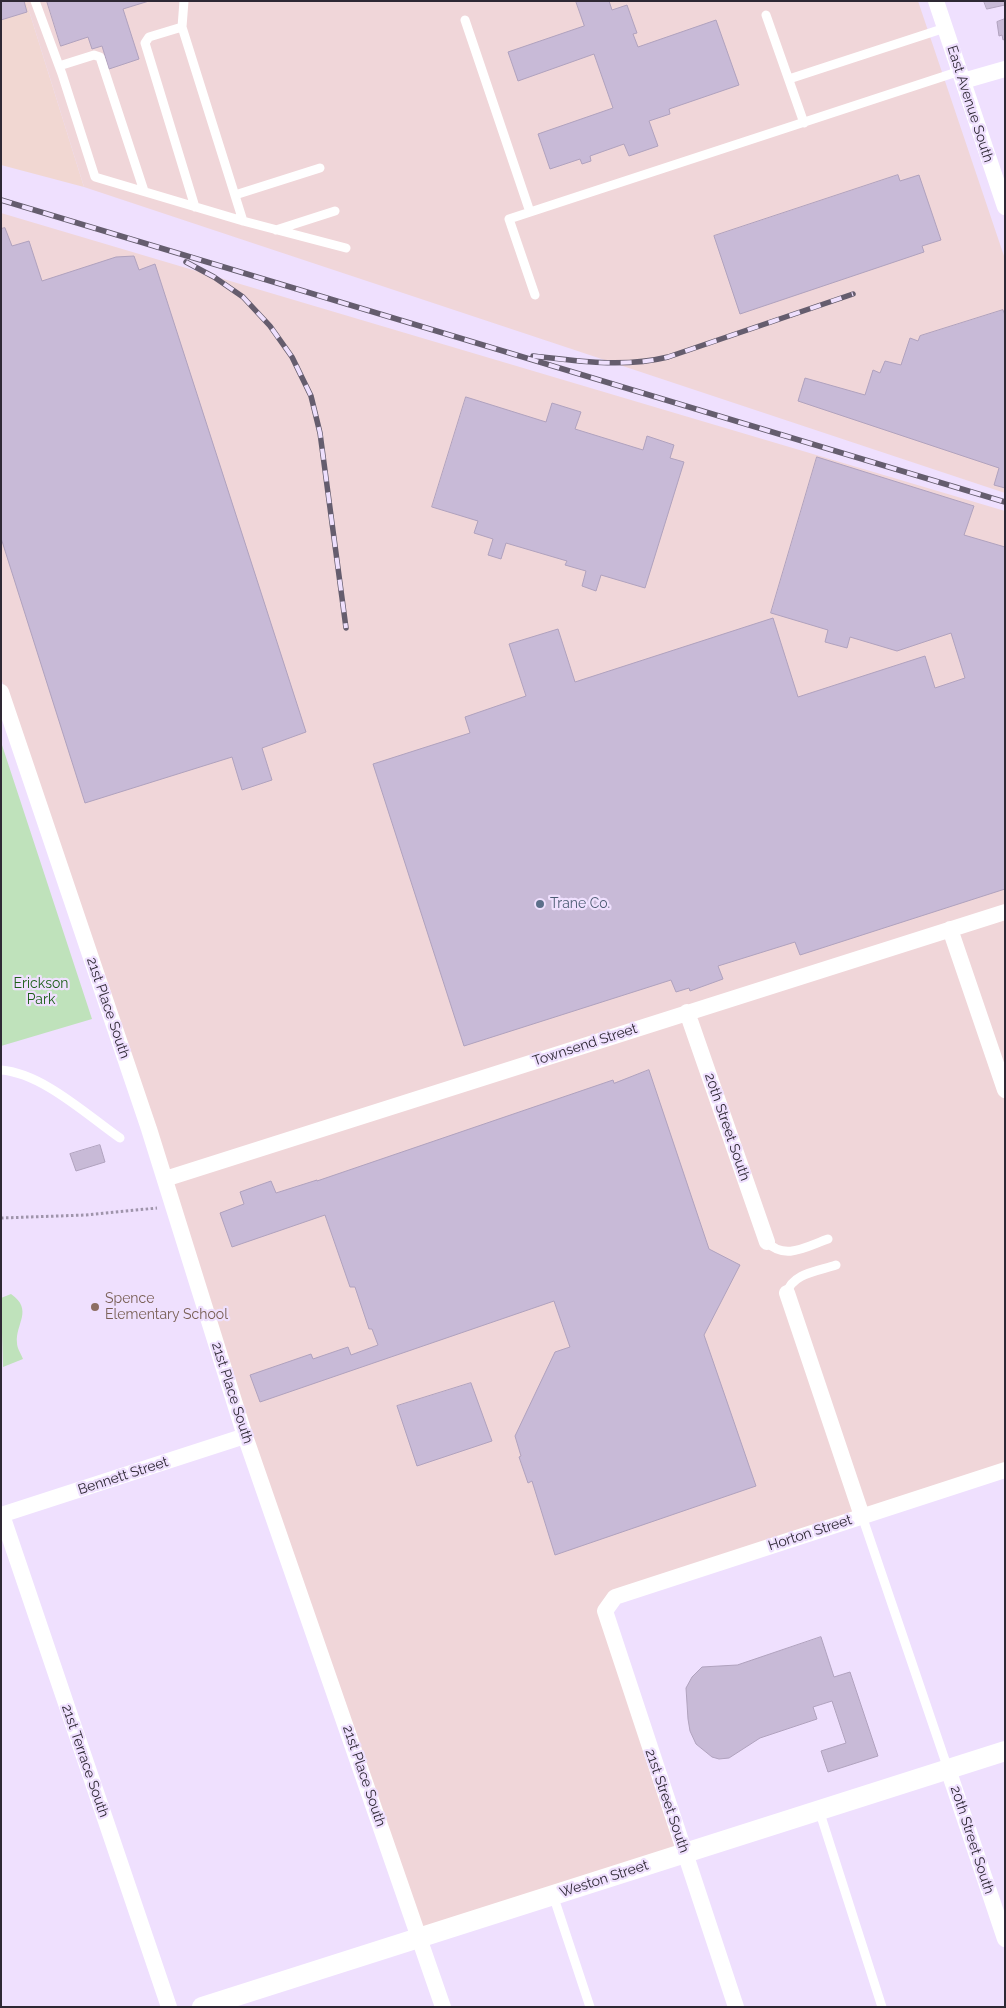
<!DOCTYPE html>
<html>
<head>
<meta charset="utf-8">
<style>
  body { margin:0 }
  #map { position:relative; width:1006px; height:2008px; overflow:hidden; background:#efe0fe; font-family:Raleway,sans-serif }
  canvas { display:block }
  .frame { position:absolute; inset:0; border:2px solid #2e2834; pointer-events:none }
</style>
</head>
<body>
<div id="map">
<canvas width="1006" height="2008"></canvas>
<div class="frame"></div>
</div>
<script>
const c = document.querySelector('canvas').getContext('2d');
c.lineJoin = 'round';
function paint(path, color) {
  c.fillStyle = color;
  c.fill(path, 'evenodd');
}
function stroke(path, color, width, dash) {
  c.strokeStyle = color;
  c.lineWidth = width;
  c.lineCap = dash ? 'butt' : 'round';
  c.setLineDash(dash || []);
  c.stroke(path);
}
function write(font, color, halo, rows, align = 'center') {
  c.font = font + ' Raleway,sans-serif';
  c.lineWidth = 4.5;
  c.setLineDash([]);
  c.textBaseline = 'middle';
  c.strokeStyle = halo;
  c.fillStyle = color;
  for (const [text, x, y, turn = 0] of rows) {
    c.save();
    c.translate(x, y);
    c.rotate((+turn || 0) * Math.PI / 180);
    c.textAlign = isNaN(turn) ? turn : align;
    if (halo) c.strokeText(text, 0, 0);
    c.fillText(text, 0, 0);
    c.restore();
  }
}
paint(new Path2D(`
  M1 1H26L84 187 1 165Z`), '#f1d7d2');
paint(new Path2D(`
  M26 1H918L1005 259V493L84 187Z
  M1 213 1005 511V1471L615 1597 606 1611 685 1853 420 1937 165 1179 1 678Z`), '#f0d6d9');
paint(new Path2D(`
  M1 742 92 1019 1 1046Z
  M11 1294C34 1310 15 1324 17 1343 17 1348 21 1354 23 1359L3 1367 1 1298Z`), '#bfe2bb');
const building = new Path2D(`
  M1 1H24L27 12 1 20Z
  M47 1H149L123 9 139 59 109 69 102 46 92 49 88 37 61 46Z
  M576 1H609L612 10 627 5 637 33 633 34 638 47 716 20 739 85 669 109 670 114 649 121 658 146 629 156 624 144 590 156 591 161 582 164 580 159 550 169 538 134 613 108 594 54 518 81 508 52 584 26Z
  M984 1H1005V5L987 9Z
  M1005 19V39L1003 40 1002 35 999 36 997 22Z
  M898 175 900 181 919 175 941 240 922 246 924 252 740 314 714 236Z
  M5 228 12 246 29 241 42 281 116 257 134 256 139 270 155 264 306 732 262 748 272 780 242 790 232 757 85 803 1 538V229Z
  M1003 310 1005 315V488L994 485 999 468 798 401 805 378 865 395 873 370 880 373 885 361 901 365 910 338 918 341 920 336Z
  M466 397 546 422 552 403 581 412 575 429 643 450 647 436 674 445 670 458 684 462 645 588 601 575 596 591 582 586 586 571 565 565 567 561 506 543 501 559 488 555 493 539 474 533 478 521 432 507Z
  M817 457 974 506 964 535 1005 547V889L800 955 795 942 718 966 723 979 690 991 689 988 676 992 671 980 464 1046 373 764 470 733 465 717 526 696 509 644 558 629 575 682 773 618 798 697 925 656 935 688 965 678 951 633 897 651 850 637 847 648 825 642 828 630 771 613Z
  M649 1070 709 1249 740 1265 704 1335 756 1486 555 1555 532 1481 528 1483 519 1457 521 1456 515 1436 555 1352 570 1347 554 1301 260 1402 250 1375 311 1354 313 1359 348 1347 351 1355 378 1345 372 1329H369L355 1287H350L325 1215 232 1247 220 1213 244 1204 240 1192 271 1181 276 1193 317 1180V1181L613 1080 614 1083Z
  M100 1145 105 1162 76 1171 70 1154Z
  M471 1383 492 1441 417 1466 397 1406Z
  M821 1637 834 1677 850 1672 878 1756 828 1772 821 1751 846 1743 832 1701 813 1707 817 1719 760 1738 729 1758 719 1759 712 1757 696 1744 690 1731 688 1719 686 1688 692 1677 702 1667 737 1665Z`);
paint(building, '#c8bad7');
stroke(building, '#b0a2be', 1);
stroke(new Path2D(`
  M1 1218 86 1215 157 1208`), '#9f94ab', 3, [2.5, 2.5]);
stroke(new Path2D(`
  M35 1 62 74 95 177 243 221 346 248
  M184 1 182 27 243 221
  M766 15 804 123
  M465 20 530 212
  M182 27 149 37 145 43 195 207
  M59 66 94 55 100 57 144 191
  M789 79 945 28
  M235 195 320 168
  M276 230 335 211
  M535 295 509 219 960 71
  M1 1070C42 1073 87 1115 120 1138
  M767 1242C785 1261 807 1246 828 1239
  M787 1293C792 1273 819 1271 836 1265
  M862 1516 948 1769
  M819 1810 882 2007
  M553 1895 590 2007`), '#fff', 9);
stroke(new Path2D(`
  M936 1 1005 207
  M963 81 1005 69
  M1 692 149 1129 245 1436 443 2007
  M950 929 1005 1090
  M687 1012 767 1242
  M165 1179 1005 912
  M787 1293 862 1516
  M1 1515 245 1436
  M2 1515 169 2007
  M948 1769 1005 1939
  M736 2007 605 1611 615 1597 1005 1470`), '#fff', 16);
stroke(new Path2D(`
  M202 2007 1005 1751`), '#fff', 20);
const rail = new Path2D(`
  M1 200 1005 502
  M186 262 214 277 243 297 270 326 292 357 311 396 320 433 346 628
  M533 356C578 361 623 368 668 357L853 294`);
stroke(rail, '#655d6e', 5.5);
stroke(rail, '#efe0fe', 4, [11]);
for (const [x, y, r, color] of [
  [540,904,5,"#5c6f8a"],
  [95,1307,5,"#8d6e63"]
]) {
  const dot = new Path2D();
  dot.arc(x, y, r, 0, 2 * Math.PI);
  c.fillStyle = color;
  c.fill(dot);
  stroke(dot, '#efe0fe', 2);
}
write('14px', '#2e2834', '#efe0fe', [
  ["East Avenue South",970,104,72],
  ["21st Place South",108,1008,71],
  ["Townsend Street",585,1045,-18],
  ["20th Street South",727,1127,71],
  ["21st Place South",232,1393,72],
  ["Bennett Street",123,1476,-18],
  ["Horton Street",810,1533,-18],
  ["21st Terrace South",85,1761,71],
  ["21st Place South",364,1776,71],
  ["21st Street South",667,1801,71],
  ["20th Street South",972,1840,72],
  ["Weston Street",604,1879,-18]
]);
write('14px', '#4e5e75', '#efe0fe', [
  ["Trane Co.",550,904]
], 'left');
write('14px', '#1e601a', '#efe0fe', [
  ["Erickson",41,984],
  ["Park",41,1000]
]);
write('14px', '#785e54', '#efe0fe', [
  ["Spence",105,1299],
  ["Elementary School",105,1315]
], 'left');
</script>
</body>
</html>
